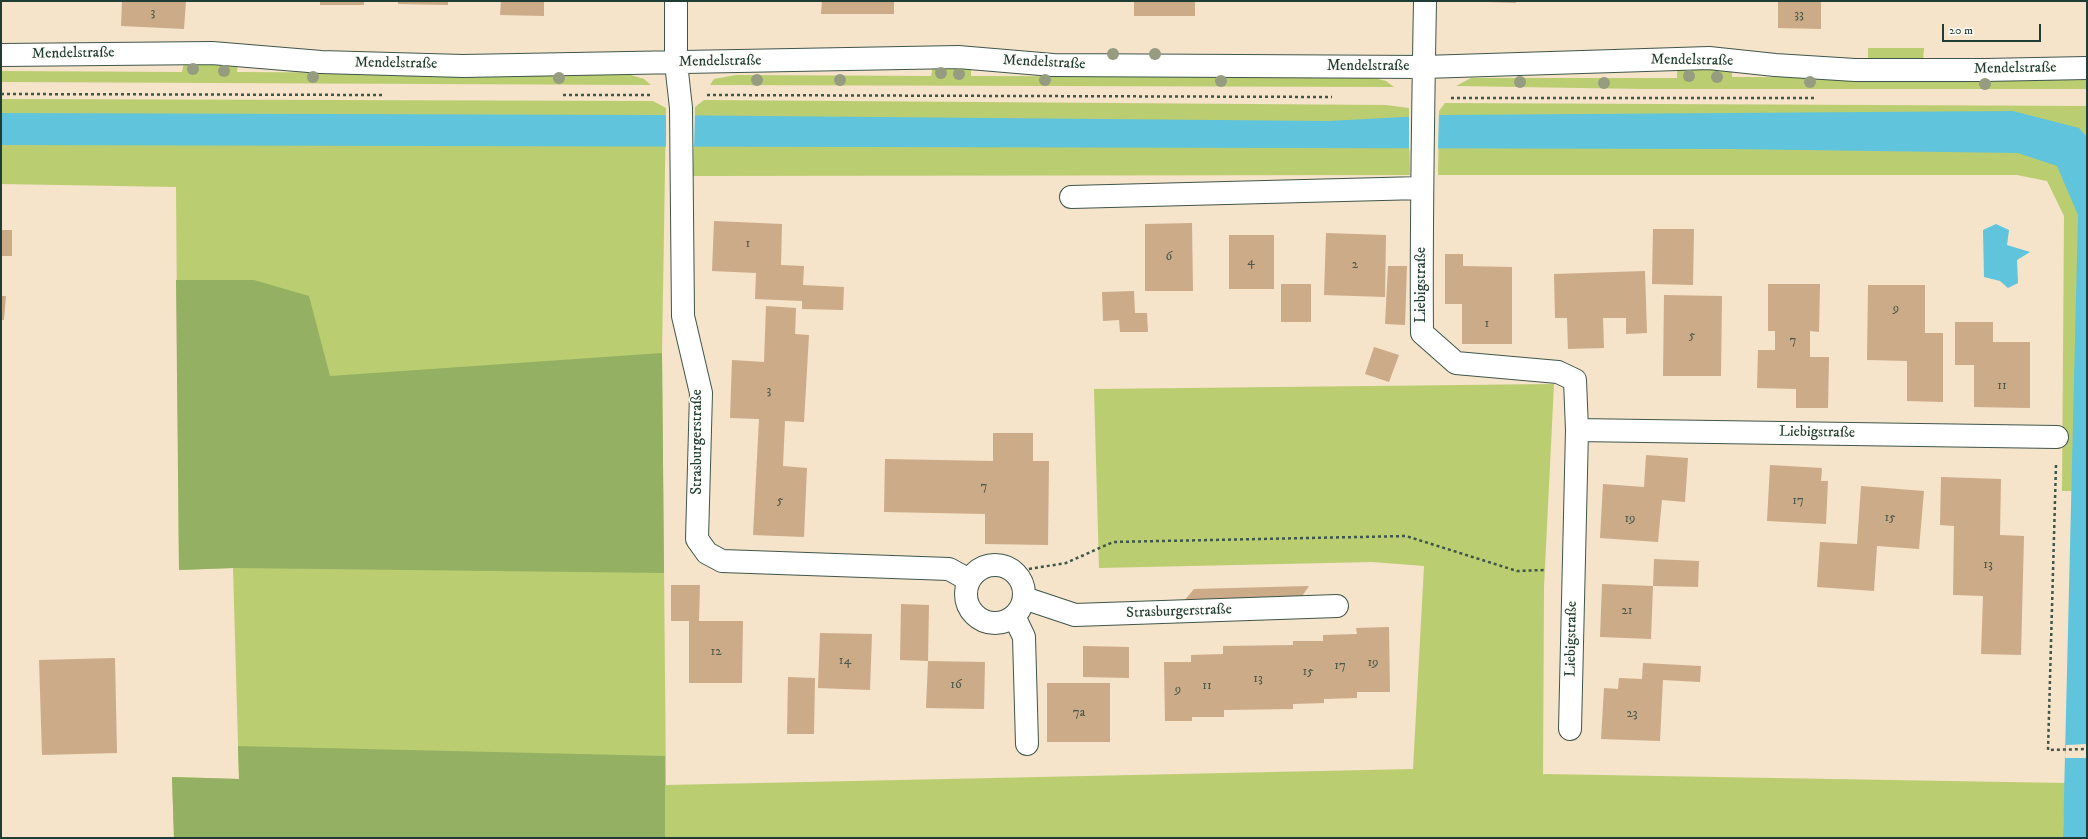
<!DOCTYPE html>
<html>
<head>
<meta charset="utf-8">
<style>
  body { margin:0 }
  #map { position:relative; width:2088px; height:839px; overflow:hidden; background:#f5e3ca; font-family:"IM FELL DW Pica",serif }
  canvas { display:block }
  .frame { position:absolute; inset:0; border:2px solid #1f3d34; pointer-events:none }
  .scale { position:absolute; left:1942px; top:24px; width:99px; height:18px; box-sizing:border-box; border:2px solid #1f3d34; border-top:0; padding-left:5px; font-size:12px; line-height:14px; white-space:nowrap; color:#1f3d34; -webkit-text-stroke:3px #fdfcf7; paint-order:stroke }
</style>
</head>
<body>
<div id="map">
<canvas width="2088" height="839"></canvas>
<div class="frame"></div>
<div class="scale">20 m</div>
</div>
<script>
const c = document.querySelector('canvas').getContext('2d');
c.lineJoin = 'round';
function paint(path, color) {
  c.fillStyle = color;
  c.fill(path, 'evenodd');
}
function stroke(path, color, width, dash) {
  c.strokeStyle = color;
  c.lineWidth = width;
  c.lineCap = dash ? 'butt' : 'round';
  c.setLineDash(dash || []);
  c.stroke(path);
}
function write(font, color, halo, rows, align = 'center') {
  c.font = font + ' "IM FELL DW Pica",serif';
  c.lineWidth = 3;
  c.setLineDash([]);
  c.textBaseline = 'middle';
  c.strokeStyle = halo;
  c.fillStyle = color;
  for (const [text, x, y, turn = 0] of rows) {
    c.save();
    c.translate(x, y);
    c.rotate((+turn || 0) * Math.PI / 180);
    c.textAlign = isNaN(turn) ? turn : align;
    if (halo) c.strokeText(text, 0, 0);
    c.fillText(text, 0, 0);
    c.restore();
  }
}
paint(new Path2D(`
  M1868 48H1924L1923 61H1868Z
  M184 62H238L237 72 628 74 644 79 651 85 1 82V71L182 72Z
  M933 66H971V76L1370 77 1386 81 1394 87 710 85 714 79 736 75 931 76Z
  M1677 67 1732 68V77L2087 78V89H1642L1456 86 1471 78H1677Z
  M1 99 653 101 666 108 662 353 666 785 1413 769 1424 566 1372 562 1099 568 1094 389 1554 384 1544 587 1543 774 2065 783 2063 838H174L172 777 239 779 233 568 179 570 176 187 1 184Z
  M704 100 1386 105 1409 108 1410 175 693 176 695 107Z
  M1445 103 2087 106V491H2062L2064 216 2047 181 2017 175H1438L1439 111Z`), '#bbcd71');
paint(new Path2D(`
  M176 280H254L309 296 330 376 662 353 664 573 233 568 179 570Z
  M238 746 665 756V838H174L172 777 239 779Z`), '#94b063');
paint(new Path2D(`
  M2013 111 2079 128 2087 137V838H2063L2078 215 2057 166 2018 153 1730 149 1 145V113L651 115 1328 121 1442 115Z
  M1996 224 2009 230 2007 245 2030 252 2017 260 2018 283 2008 288 2000 281 1984 277 1983 230Z`), '#5fc4dc');
paint(new Path2D(`
  M666 113 695 114 694 149H666Z
  M1439 113 1438 150H1409V115Z
  M2087 744V758H2065L2066 745Z`), '#f5e3ca');
paint(new Path2D(`
  M122 1H186L184 29 121 26Z
  M320 1H364V5H320Z
  M398 1H448V5L398 4Z
  M501 1H544V16L500 15Z
  M822 1H894V14H821Z
  M1134 1H1195V16H1134Z
  M1488 1H1516V3L1488 2Z
  M1778 1H1821V29L1778 28Z
  M714 221 782 224 781 265 804 266 803 285 844 287 843 310 802 309V301L755 299 756 273 712 271Z
  M1192 223 1193 291H1145V224Z
  M1653 229H1694L1693 285 1652 284Z
  M1 230H12V256H1Z
  M1326 233 1386 235 1385 297 1324 295Z
  M1229 235H1274V289H1229Z
  M1445 254H1463V266L1512 267V344H1462V304H1445Z
  M1388 266H1407L1405 325 1385 324Z
  M1645 271 1647 333 1626 334V318H1603L1604 348 1568 349 1567 318H1555L1554 274Z
  M1281 284H1311V322H1281Z
  M1768 284H1820L1819 332 1810 331V357H1829L1828 408H1796V389L1757 388 1758 350H1775V331H1768Z
  M1868 285H1925V333H1943V402L1907 401V361L1867 360Z
  M1134 291 1135 313H1147L1148 332H1120L1119 320 1103 321 1102 292Z
  M1664 295 1722 296 1721 376H1663Z
  M1 296H6L4 320H1Z
  M766 306 796 308 795 334 809 335 804 422 785 421 783 466 807 468 804 537 753 535 759 419 730 418 732 360 764 362Z
  M1955 322H1993V342H2030V408L1974 407V365H1955Z
  M1374 347 1399 355 1389 382 1365 374Z
  M993 433H1033V461H1049L1048 545 985 544V514L884 512 885 459 993 461Z
  M1646 455 1688 458 1685 502 1662 500 1658 542 1600 538 1603 484 1644 487Z
  M1770 465 1822 468 1821 481H1828L1826 524 1767 521Z
  M1941 477 2001 479 2000 535 2024 536 2021 655 1981 654 1983 596 1953 595 1954 526 1940 525Z
  M1861 486 1924 491 1919 549 1877 546 1874 591 1817 587 1820 542 1857 544Z
  M1654 559 1699 561 1698 587 1653 586Z
  M1602 584 1653 586 1651 639 1600 637Z
  M671 585H700L699 621H743L742 683H689V621H671Z
  M1309 586 1296 605 1178 608 1194 589Z
  M901 604 929 605 928 661 900 660Z
  M1389 627 1390 692H1357V698L1324 699V703L1293 704V709L1224 710V717H1192V721H1165L1164 662H1191V655L1223 654V646L1293 645V641H1323V635L1357 634 1356 628Z
  M820 633 872 634 870 690 818 688Z
  M1083 646 1129 647V678L1083 677Z
  M115 658 117 753 42 755 39 660Z
  M928 661 985 662 984 709 926 708Z
  M1643 663 1701 666 1700 682 1663 680 1660 741 1601 739 1604 688 1618 689 1619 678 1642 679Z
  M788 677 815 678 814 734H787Z
  M1047 683H1110V742H1047Z`), '#ccab88');
const minor = new Path2D(`
  M676 1V63L681 108 683 316 701 393 697 539 707 553 722 561 949 569 969 580
  M1425 1C1423 112 1421 222 1422 333L1456 363 1558 372 1575 380 1577 430 2057 437
  M1 55 212 53 321 62 463 66 958 57 1053 65 1424 67 1709 58 1775 65 1855 70H1984L2087 68
  M1071 197 1421 188
  M966 594a29 29 0 1 1 58 0a29 29 0 1 1-58 0Z
  M1024 598 1075 615 1337 606
  M1014 616 1024 637 1027 744
  M1570 729 1577 430`);
stroke(minor, '#3f564a', 24);
stroke(new Path2D(`
  M1 94 384 95
  M563 95H650
  M707 95 1332 97
  M1451 98H1816
  M2056 465 2048 750 2087 749
  M1029 569 1066 563 1113 542 1406 536 1517 571 1545 570`), '#3f564a', 2.5, [3, 3]);
stroke(minor, '#fff', 22);
c.fillStyle = '#959c80';
for (const [x, y] of [
  [1113,54],
  [1155,54],
  [193,69],
  [224,71],
  [941,73],
  [959,74],
  [1689,76],
  [313,77],
  [1717,77],
  [559,78],
  [757,80],
  [840,80],
  [1045,80],
  [1221,81],
  [1520,82],
  [1810,82],
  [1604,83],
  [1985,84]
]) {
  c.beginPath();
  c.arc(x, y, 6, 0, 2 * Math.PI);
  c.fill();
}
write('13px', '#4a5849', null, [
  ["3",153,13],
  ["33",1799,15],
  ["1",748,244],
  ["6",1169,257],
  ["4",1251,262],
  ["2",1355,265],
  ["9",1896,309],
  ["1",1487,324],
  ["5",1692,336],
  ["7",1793,341],
  ["11",2002,386],
  ["3",769,391],
  ["7",984,487],
  ["5",780,501],
  ["17",1798,501],
  ["15",1890,518],
  ["19",1630,519],
  ["13",1988,565],
  ["21",1627,611],
  ["12",716,652],
  ["14",845,661],
  ["19",1373,663],
  ["17",1340,666],
  ["15",1308,672],
  ["13",1258,679],
  ["16",956,685],
  ["11",1207,686],
  ["9",1178,690],
  ["7a",1079,713],
  ["23",1632,714]
]);
write('15px', '#1f3d34', '#fdfcf7', [
  ["Mendelstraße",73,54,-1],
  ["Mendelstraße",1692,61,1],
  ["Mendelstraße",720,62,-1],
  ["Mendelstraße",1044,63,3],
  ["Mendelstraße",396,64,1],
  ["Mendelstraße",1368,67],
  ["Mendelstraße",2015,69,-1],
  ["Liebigstraße",1422,285,-90],
  ["Liebigstraße",1817,433,1],
  ["Strasburgerstraße",698,442,-90],
  ["Strasburgerstraße",1179,612,-2],
  ["Liebigstraße",1572,639,-89]
]);
</script>
</body>
</html>
